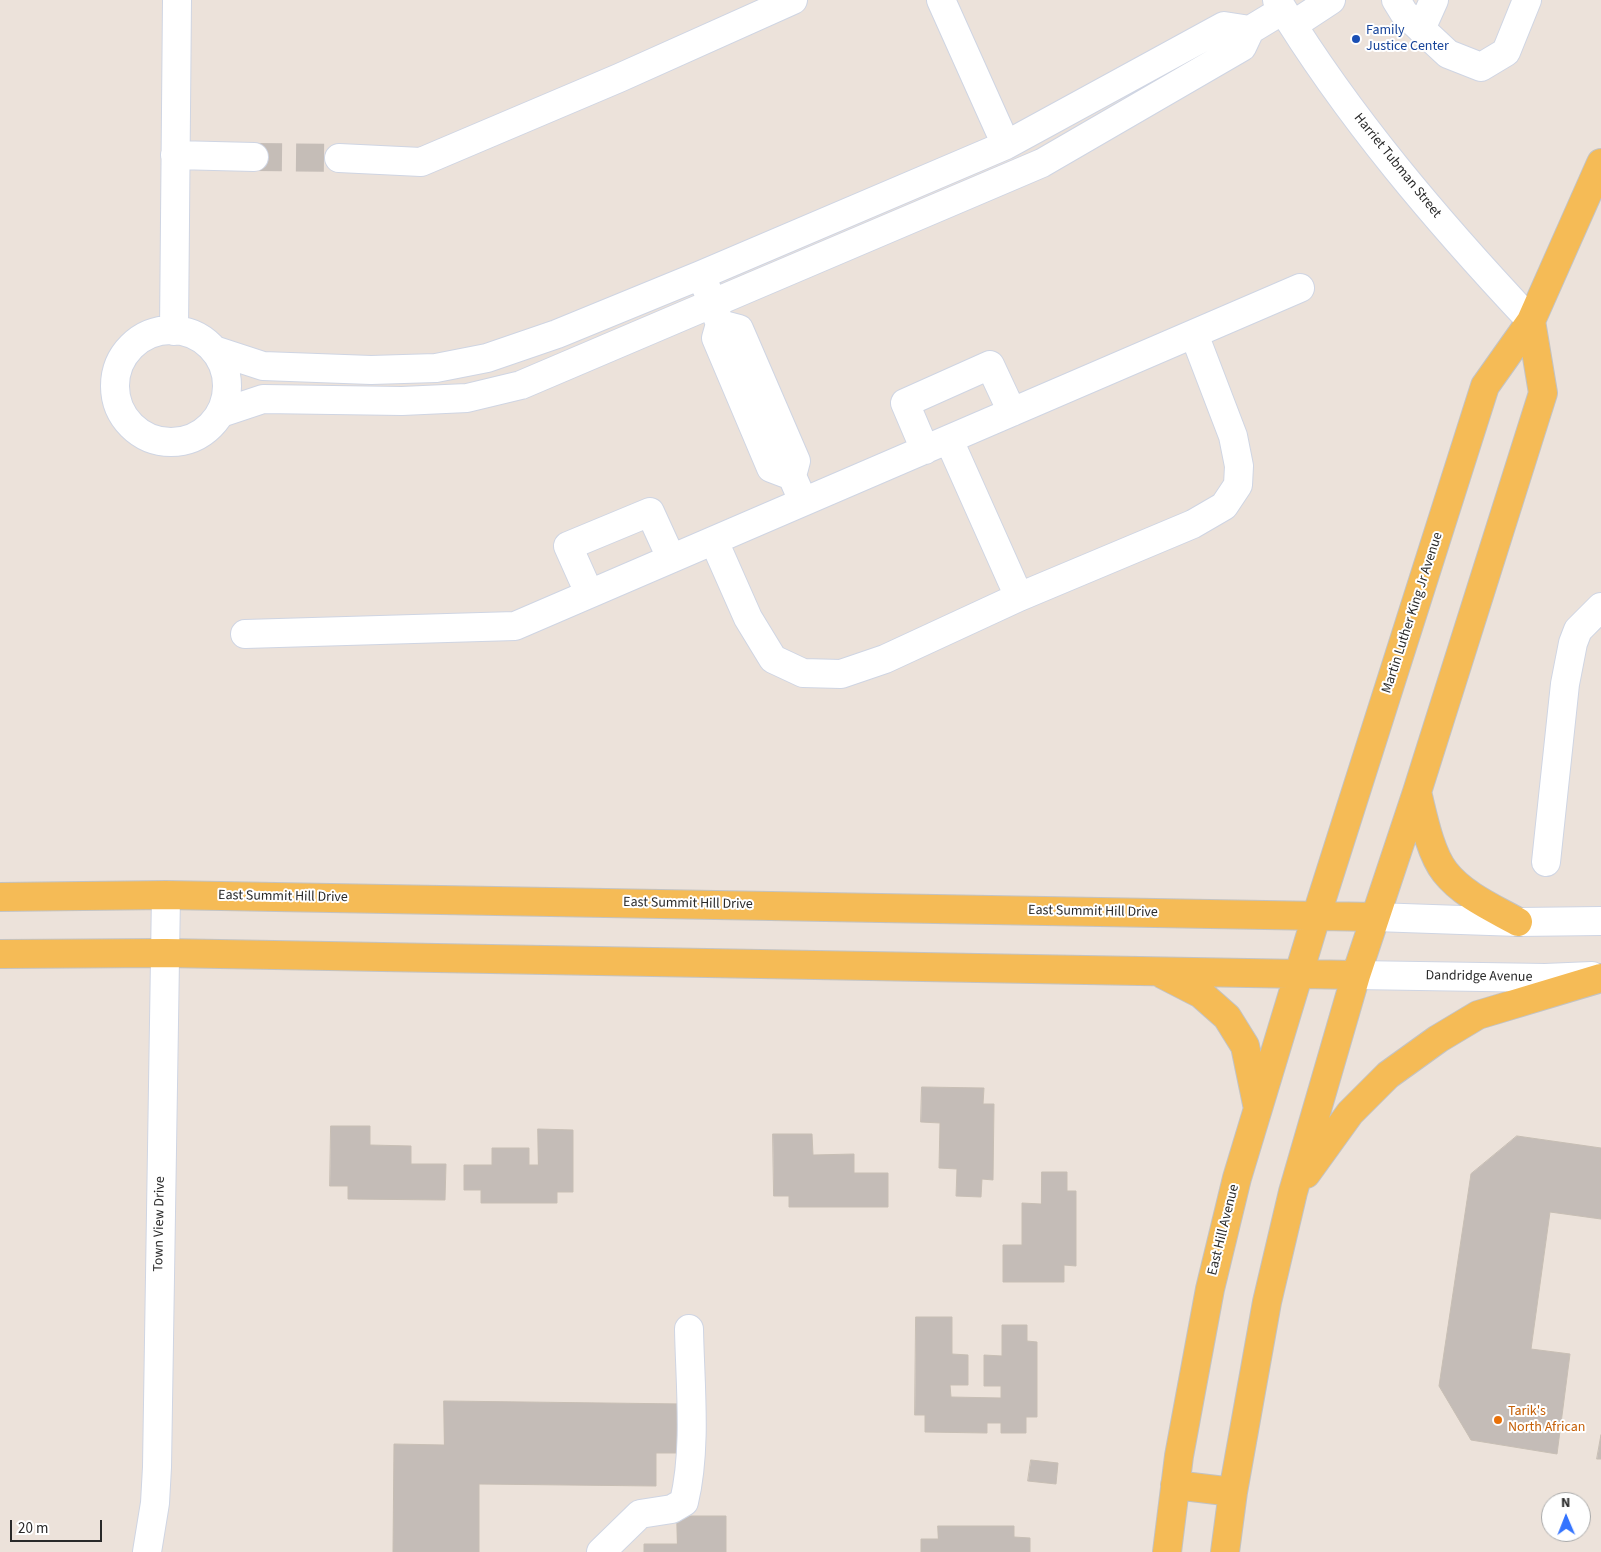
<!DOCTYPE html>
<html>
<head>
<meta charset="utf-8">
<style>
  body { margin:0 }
  #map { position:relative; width:1601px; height:1552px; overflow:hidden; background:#ece2da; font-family:"Source Sans 3",sans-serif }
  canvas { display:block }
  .north { position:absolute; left:1541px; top:1492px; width:50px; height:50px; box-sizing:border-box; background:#fff; border:1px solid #a9a9a9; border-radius:50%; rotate:359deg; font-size:14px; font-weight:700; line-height:20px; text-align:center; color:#292929 }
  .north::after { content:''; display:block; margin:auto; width:18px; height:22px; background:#3474ff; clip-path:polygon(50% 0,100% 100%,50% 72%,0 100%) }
  .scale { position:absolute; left:10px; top:1520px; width:92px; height:22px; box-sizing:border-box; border:2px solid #292929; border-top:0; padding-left:6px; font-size:15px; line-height:18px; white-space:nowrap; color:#292929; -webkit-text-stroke:4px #fff; paint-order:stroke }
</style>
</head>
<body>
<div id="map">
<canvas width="1601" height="1552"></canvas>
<div class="north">N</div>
<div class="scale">20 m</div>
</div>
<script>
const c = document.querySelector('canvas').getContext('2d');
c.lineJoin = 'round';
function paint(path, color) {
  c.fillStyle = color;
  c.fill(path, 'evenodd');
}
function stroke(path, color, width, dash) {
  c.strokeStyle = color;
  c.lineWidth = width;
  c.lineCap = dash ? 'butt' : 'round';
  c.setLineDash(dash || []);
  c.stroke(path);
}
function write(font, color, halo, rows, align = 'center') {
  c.font = font + ' "Source Sans 3",sans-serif';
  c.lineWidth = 4;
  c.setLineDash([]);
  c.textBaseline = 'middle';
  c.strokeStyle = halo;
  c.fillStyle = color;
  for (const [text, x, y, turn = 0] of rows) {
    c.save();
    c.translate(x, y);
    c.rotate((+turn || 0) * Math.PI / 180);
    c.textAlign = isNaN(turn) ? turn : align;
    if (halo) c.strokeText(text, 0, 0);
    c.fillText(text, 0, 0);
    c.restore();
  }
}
const building = new Path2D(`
  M922 1087 984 1088 983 1104H994L993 1180 982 1179 981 1197 956 1196 957 1169 939 1168 940 1123 921 1122Z
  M331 1126H370V1145L411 1146V1164H446L445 1200 348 1199V1186H330Z
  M538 1129 573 1130V1192H557V1203H481V1190H464V1165H492V1148H529V1165H538Z
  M773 1134H812L813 1155 854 1154V1173H888V1207H789V1196H774Z
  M1517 1136 1601 1148V1219L1550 1212 1531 1349 1570 1354 1557 1454 1471 1440 1439 1386 1471 1174Z
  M1042 1172H1067V1191H1076V1266L1064 1265V1282H1003V1245H1022V1203L1041 1204Z
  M916 1317H952V1354L968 1355V1385H950L951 1397 1001 1398V1386H984V1355L1002 1356V1325H1027V1341L1037 1342V1417H1026V1433H1001V1423H987V1433L925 1432V1415H915Z
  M444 1401 684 1404V1453H656V1486L479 1484V1552H393L394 1444 444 1445Z
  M1601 1435V1459H1597Z
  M1031 1460 1058 1463 1056 1484 1028 1481Z
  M677 1516H726V1552H644V1544H677Z
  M938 1526H1014V1537L1030 1538V1552H921V1539H938Z`);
paint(building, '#c4bcb7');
stroke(building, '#c7beb4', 1);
stroke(new Path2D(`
  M254 157 339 158`), '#c5bdb7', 28, [28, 14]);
const minor = new Path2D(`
  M941 0 1006 145
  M1277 0C1348 117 1438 222 1531 321
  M1396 0 1404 13 1448 54 1481 67 1506 52 1527 0
  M1293 25 1331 0
  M1421 29 1434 0
  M175 155 254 157
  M339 158 421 162 619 78 793 0
  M706 287 720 324 716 338 771 468 792 476
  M720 324 739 329 796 461 792 476 799 492
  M115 386a56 56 0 1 1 112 0a56 56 0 1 1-112 0Z
  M174 331 177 0
  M214 350 263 366 371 370 436 368 487 358 557 334 701 275 1006 145 1224 26 1250 30
  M221 413 263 399 402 401 467 398 521 385 1042 163 1242 47 1250 30 1283 10
  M949 440 1019 597
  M925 450 905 403 990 365 1012 412
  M714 541 748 618 773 659 803 673 841 674 885 659 1019 597 1193 524 1224 506 1238 485 1239 466 1233 436 1194 334
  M589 593 568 546 650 512 671 558
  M245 634 515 626 1300 288
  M1546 862 1565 684 1573 643 1578 630 1601 607
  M1375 917 1518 922 1601 921
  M1356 975 1545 978 1592 976
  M147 1552 155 1503 157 1467 166 895
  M601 1552 640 1514 672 1509 684 1502C697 1448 690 1384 689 1329`);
const major = new Path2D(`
  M1417 792C1423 816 1430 853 1445 872 1463 895 1493 908 1518 922
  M0 897 166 895 1375 917
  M0 954 166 953 1356 975
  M1162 974 1201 994 1227 1017 1245 1046 1257 1104
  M1306 1174 1350 1113 1388 1075 1438 1039 1478 1015 1601 978
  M1175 1485 1233 1492
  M1167 1552 1179 1456 1210 1289 1237 1178 1316 917 1485 386 1531 321 1601 163
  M1225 1552 1233 1492 1267 1302 1293 1192 1356 975 1417 792 1543 393 1531 321`);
stroke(minor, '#cfd5e3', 30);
stroke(major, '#c3c3c3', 30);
stroke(minor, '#fff', 28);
stroke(major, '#f5bb56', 28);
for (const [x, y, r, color] of [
  [1356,39,5,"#1a4fb4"],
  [1498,1420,5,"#e8710a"]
]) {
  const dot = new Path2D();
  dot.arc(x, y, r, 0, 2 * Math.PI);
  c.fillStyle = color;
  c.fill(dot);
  stroke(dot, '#fff', 2);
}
write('14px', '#164399', '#fff', [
  ["Family",1366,31],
  ["Justice Center",1366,47]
], 'left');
write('14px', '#292929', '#fff', [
  ["Harriet Tubman Street",1397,166,51],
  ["Martin Luther King Jr Avenue",1413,613,-72],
  ["East Summit Hill Drive",283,897,1],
  ["East Summit Hill Drive",688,904,1],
  ["East Summit Hill Drive",1093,912,1],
  ["Dandridge Avenue",1479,977,1],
  ["Town View Drive",160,1224,-89],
  ["East Hill Avenue",1224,1230,-76]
]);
write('14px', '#c56008', '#fff', [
  ["Tarik's",1508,1412],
  ["North African",1508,1428]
], 'left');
</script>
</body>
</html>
